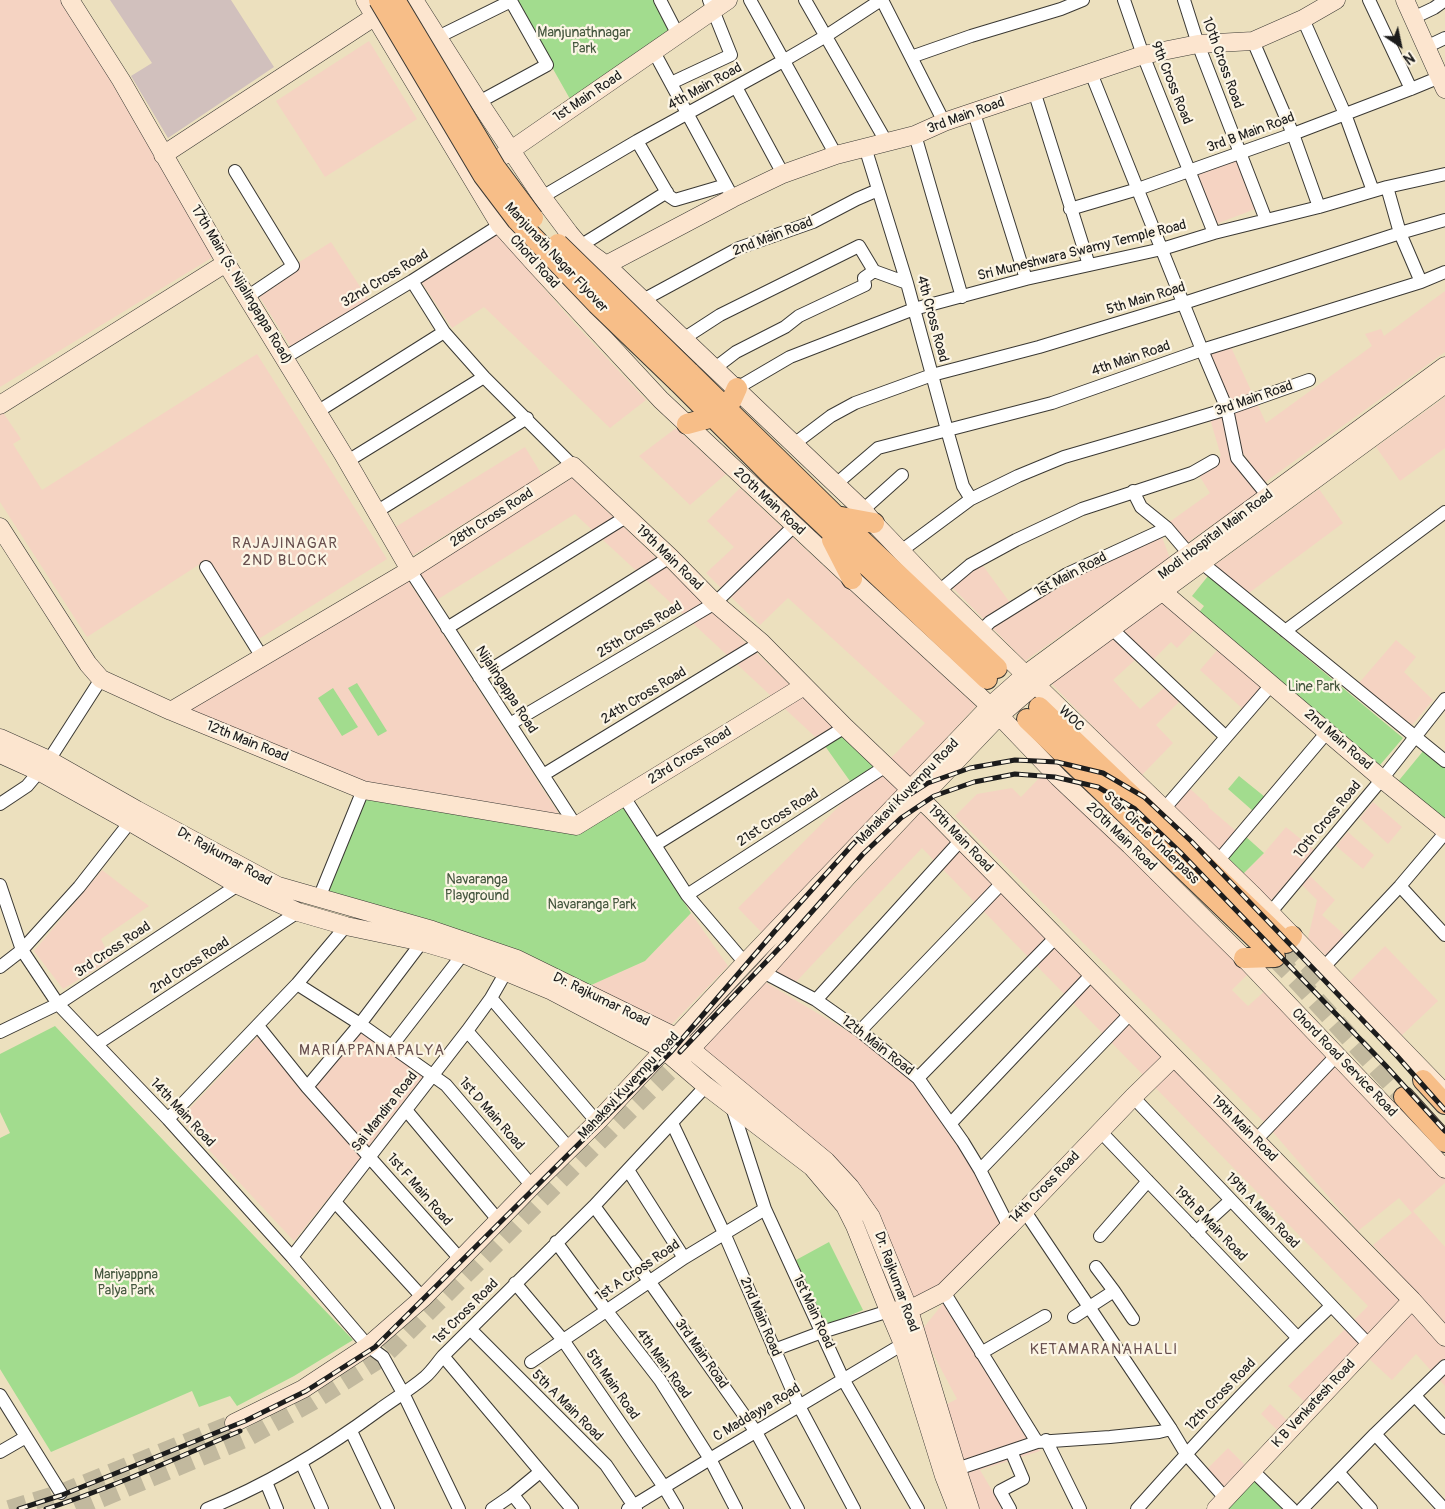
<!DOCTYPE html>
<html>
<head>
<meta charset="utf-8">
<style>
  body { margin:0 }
  #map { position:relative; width:1445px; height:1509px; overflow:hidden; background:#ece0be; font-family:Pangolin,sans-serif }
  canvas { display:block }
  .north { position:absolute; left:1375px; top:20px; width:50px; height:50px; -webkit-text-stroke:4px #fcf5e5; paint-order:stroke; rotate:146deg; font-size:14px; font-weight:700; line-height:20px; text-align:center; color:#1c1c1c }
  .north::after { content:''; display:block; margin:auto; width:18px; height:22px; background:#1c1c1c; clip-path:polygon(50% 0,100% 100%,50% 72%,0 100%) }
</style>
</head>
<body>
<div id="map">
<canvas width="1445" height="1509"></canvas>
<div class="north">N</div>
</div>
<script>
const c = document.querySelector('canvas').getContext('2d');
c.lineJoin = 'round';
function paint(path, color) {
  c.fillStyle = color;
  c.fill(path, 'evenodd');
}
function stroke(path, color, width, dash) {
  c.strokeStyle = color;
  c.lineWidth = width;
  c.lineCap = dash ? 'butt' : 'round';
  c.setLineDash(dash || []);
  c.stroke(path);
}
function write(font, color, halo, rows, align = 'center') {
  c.font = font + ' Pangolin,sans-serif';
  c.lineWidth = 4.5;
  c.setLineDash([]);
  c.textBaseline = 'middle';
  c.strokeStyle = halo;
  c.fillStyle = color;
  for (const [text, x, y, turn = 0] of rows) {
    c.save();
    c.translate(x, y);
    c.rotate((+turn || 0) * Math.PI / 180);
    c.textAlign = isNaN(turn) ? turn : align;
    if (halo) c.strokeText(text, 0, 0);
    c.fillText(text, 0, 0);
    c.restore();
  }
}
paint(new Path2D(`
  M0 0H61L109 78 213 257 0 387Z
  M369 41 417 119 325 177 276 101Z
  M1239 156 1258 208 1216 224 1197 172Z
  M496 233 575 324 646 400 610 428 484 307 452 328 420 280Z
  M331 242 370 302 293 350 255 290Z
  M1445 291V352L1264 483 1236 443 1208 353 1230 345 1266 423 1372 346 1365 334 1381 329 1384 336Z
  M257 354 387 559 249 645 200 564 87 637 0 502V412L2 411 21 439 13 444 42 490Z
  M1445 397V448L1400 481 1376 447Z
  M1225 414 1232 451 1259 492 1184 545 1168 523 1210 493 1197 472 1221 456 1210 419Z
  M676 428 726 474 690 505 639 456Z
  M525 447 542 475 412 556 394 528Z
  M572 478 843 735 825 746 575 514 435 601 418 575Z
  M740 488 785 530 723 590 706 573 734 547 707 521Z
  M1319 489 1343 523 1249 593 1215 565Z
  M1158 527 1170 558 1025 661 950 585 981 563 1011 604Z
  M789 534 976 706 764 935 738 908 860 785 895 754 925 723 788 598 760 625 729 595Z
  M408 580 559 814 363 784 186 711Z
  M1163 601 1196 628 1177 648 1171 642 1153 660 1123 630Z
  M1112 638 1135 660 1113 680 1140 709 1164 688 1179 702 1156 725 1173 743 1141 776 1052 684 1073 666Z
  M1396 640 1416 657 1404 672 1433 700 1412 725 1359 683Z
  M1219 648 1265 687 1244 710 1200 670Z
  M1044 773 1249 973 1232 990 1248 1006 1266 990 1309 1036 1334 1067 1392 1120 1445 1178V1183L1413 1211 1445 1247V1324L1373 1245 1412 1213 1399 1198 1358 1231 1266 1124 955 816 977 794 1012 788 1021 797Z
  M1187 786 1209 806 1208 807 1236 831 1217 852 1168 808Z
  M1373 802 1402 827 1388 844 1360 818Z
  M920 812 1173 1062 1400 1299 1308 1405 1288 1386 1368 1306 922 848 794 984 775 971Z
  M1286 827 1314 850 1269 903 1242 875 1264 853Z
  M1348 832 1374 855 1363 869 1336 846Z
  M102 870 149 906 101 939 111 960 63 989 34 951Z
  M1310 876 1335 900 1322 915 1347 937 1328 958 1308 938 1317 900 1302 885Z
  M691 913 728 966 670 1026 589 986 645 961Z
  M1385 946 1438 1001 1400 1037 1349 982Z
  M765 982 856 1036 914 1081 975 1172 1005 1225 936 1292 918 1320 875 1215 699 1052Z
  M361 1027 424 1075 368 1147 312 1087Z
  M260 1034 362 1156 294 1241 180 1119Z
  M945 1301 1040 1451 980 1470 1003 1509H979L965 1481 943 1406 957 1399 921 1331Z
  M1413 1308 1445 1344V1386L1416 1354 1392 1380 1367 1357Z
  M1270 1404 1290 1423 1280 1433 1261 1414Z
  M1228 1448 1247 1467 1224 1494 1204 1472Z`), '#f5d3c2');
paint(new Path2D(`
  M110 0H231L274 67 168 138 131 76 152 63Z`), '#d1c0bd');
paint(new Path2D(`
  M514 0H655L670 31 570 99Z
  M1208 576 1403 738 1380 765 1197 615 1204 606 1192 596Z
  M357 683 387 731 378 736 348 688Z
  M333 688 358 727 342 736 318 698Z
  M843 735 877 767 852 784 825 746Z
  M1424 750 1445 767V823L1396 784Z
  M1239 776 1265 797 1253 811 1228 789Z
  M366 796 573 834 622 805 691 913 645 961 589 986 326 895Z
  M1244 835 1264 853 1242 875 1225 857Z
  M55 1026 312 1297 353 1340 294 1376 237 1406 230 1396 199 1407 192 1391 51 1452 0 1369V1138L10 1133 0 1112V1054Z
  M829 1242 863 1310 825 1326 796 1260Z
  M1256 1479 1285 1509H1227Z`), '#a2dc8e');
stroke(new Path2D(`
  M9 1509 61 1493 234 1423
  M76 1509 247 1438 312 1402 383 1357 679 1062`), '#c2b99e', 18, [18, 9]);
stroke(new Path2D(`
  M1286 943 1322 978
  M1275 957 1298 981 1404 1097`), '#c2b99e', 20, [20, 10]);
const street = new Path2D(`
  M660 0 678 35
  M750 0 836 155
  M805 0 887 143
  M882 0 944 122
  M1124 0 1143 55 1214 233
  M1184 0 1198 44 1266 220
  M1369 0 1411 89
  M1413 18 1434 8 1445 0
  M1303 19 1345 114 1373 191
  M438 37 511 1 547 65 479 102
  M1253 41 1293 134 1319 207
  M1426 47 1445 38
  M654 52 733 198
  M911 57 971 36 1061 9 1083 0
  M1091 73 1202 350 1227 409 1237 458 1268 496
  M671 83 731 55 709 0
  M736 87 783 174
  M1034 91 1089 265
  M974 113 1026 279
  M915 135 962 297
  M637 141 669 196 675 200 726 185
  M865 147 907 283 947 430 963 486 971 499
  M235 171 293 266 247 297
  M1387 187 1400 233 1421 282
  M542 197 637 141 783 61 826 36 881 0
  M1070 209 1138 189 1293 134 1411 89 1440 77 1445 74
  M580 246 667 192
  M412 281 444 332 484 377 573 466
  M643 300 739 248 813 222 857 199 878 190
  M683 339 720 315 859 246 874 271 907 283
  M284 358 412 281 500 225
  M715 368 736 352 785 327 799 316 865 285 864 278 874 271
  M737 388 790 357 914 309 1026 279 1162 249 1214 233 1319 207 1387 187 1445 174
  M317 412 444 332
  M794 444 831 416 855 403 932 375 1039 347 1184 303 1400 233 1445 220
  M346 462 484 377
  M836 484 878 448 1052 403 1202 350 1421 282 1445 272
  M1133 491 1141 507 1167 528 1190 555
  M863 510 902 475
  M376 512 527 418
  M901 551 971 499 1018 476 1064 457 1167 427 1227 409 1309 380
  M1202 563 1445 761
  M206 567 262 657
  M410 570 576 826
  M939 591 970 565 1016 540 1082 509 1192 473 1213 461
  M447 628 626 517
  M1112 629 1226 737
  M981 631 990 622 1067 574 1167 528
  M1285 631 1445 512
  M479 677 670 557
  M510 724 715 603 794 526
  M543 775 761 642
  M624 797 687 895 745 963
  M0 804 27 786 49 760 101 679
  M1164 809 1272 684
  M655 845 845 727
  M1218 861 1328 731
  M0 885 22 950 58 1004 168 1119 292 1257 368 1346 383 1357 403 1393 459 1509
  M1400 886 1445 935
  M687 895 886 766
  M319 898 363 790
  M1270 913 1382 779 1445 699
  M0 967 22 950 79 887 130 822
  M1323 968 1400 886 1445 833
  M763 972 816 1000 860 1031 918 1078 963 1142 980 1170 1009 1227
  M297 984 360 1024 446 1085 532 1186
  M491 998 597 1122
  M816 1000 961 840
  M258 1026 307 1087 461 1260
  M467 1031 569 1148
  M860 1031 1002 883
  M0 1032 58 1004 238 885
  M97 1044 298 912
  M391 1047 463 954
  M918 1078 1056 937
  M307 1087 360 1024 422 942
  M1133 1097 1369 1345
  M731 1104 765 1209 843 1379 918 1509
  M406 1110 499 1221
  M168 1119 297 984 346 926
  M672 1123 724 1233 799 1406 854 1509
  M951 1123 1092 974
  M1100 1131 1298 1338
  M1256 1140 1337 1055
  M628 1170 684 1258
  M980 1170 1131 1013
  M335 1202 423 1298
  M594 1206 649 1281 756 1432 798 1509
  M1024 1210 1171 1429 1186 1454 1226 1499
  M1196 1232 1231 1200
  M1100 1236 1148 1181
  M556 1242 606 1310 660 1380 710 1459 736 1509
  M292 1257 467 1031 491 998 510 965
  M1096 1267 1114 1291
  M515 1283 563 1340 664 1487 677 1509
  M944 1292 1037 1442
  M1074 1317 1114 1291 1133 1319
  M470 1329 606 1465 636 1509
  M774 1350 822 1332 889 1311
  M981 1353 1045 1316
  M443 1356 572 1509
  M531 1362 684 1258 765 1209
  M0 1395 61 1493
  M1415 1396 1445 1428
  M351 1431 388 1509
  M1375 1434 1444 1509
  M1046 1440 1080 1509
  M0 1452 26 1437
  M301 1462 322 1509
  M957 1469 1037 1442 1110 1437 1159 1432 1171 1429
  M1252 1470 1292 1509
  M1338 1472 1371 1509
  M266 1482 277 1509
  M513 1495 524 1509
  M207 1509C269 1484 326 1449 379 1410 394 1399 411 1389 425 1377 432 1371 437 1363 443 1356L594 1206 706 1086
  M492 1509 511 1496 540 1472
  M628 1509 710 1459 903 1344
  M1010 1509 1000 1491 1023 1479 1011 1451
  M1137 1509C1199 1439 1263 1370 1331 1306
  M1302 1509 1375 1434 1445 1366`);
const secondary = new Path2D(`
  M70 0 121 80 226 263 343 454 410 570
  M365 0 500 225 535 264 661 400 852 579 990 706 1058 777 1130 845 1244 958 1445 1169
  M414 0 479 102 542 197 569 233 580 246 606 265 863 510 874 523 939 591 1254 896 1438 1086
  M1405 0 1445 89
  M163 155 374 17
  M501 157 728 0
  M606 265 733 198 783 174 836 155 915 135 944 122 1143 55 1198 44 1253 41 1303 19 1336 0
  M0 405 226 263
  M0 527 88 664 101 679 171 711 363 790 576 826 804 686
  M1163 592 1382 779 1445 830
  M171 711 410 570 573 466 670 557 715 603 761 642 845 727 931 809 1412 1300 1445 1337
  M0 738 49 760 137 810 278 886 432 930 517 959 676 1037 826 1161 850 1187 871 1217 909 1310 957 1469 970 1509
  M0 754 40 772 130 822 238 885 298 912 346 926 422 942 463 954 552 991 664 1050 706 1086 812 1167 845 1206 855 1226 889 1311 903 1344 944 1476 957 1509
  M684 1056 763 972 848 876 937 781 999 716 1036 684 1445 384
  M897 1310H909L944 1292 1009 1227 1133 1097 1174 1057
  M234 1423 303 1389 368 1346 423 1298 532 1186 597 1122 745 963 990 706 1025 675 1445 366
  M1216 1509 1412 1300`);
const primary = new Path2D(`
  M689 372 836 516 997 668
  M678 382 771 475 987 679
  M727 410 737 388
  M687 424 713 417
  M836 516 874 523
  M832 540 852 579
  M1039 707 1286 943 1292 936
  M1027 719 1275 957
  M1244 958 1275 957
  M1423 1080 1445 1104
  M1404 1097 1445 1142`);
stroke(street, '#3b3934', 14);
stroke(secondary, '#3b3934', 19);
stroke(primary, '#3b3934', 22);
stroke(street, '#fff', 12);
stroke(secondary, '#fce5cf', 18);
stroke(primary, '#f7be88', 20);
const rail = new Path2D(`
  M680 1052 786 941 863 854 901 818 934 796 974 782 1015 774 1055 777 1098 787 1135 809 1180 852 1386 1066 1445 1131
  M19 1509 62 1495 245 1421 306 1391 375 1347 670 1053 775 931 853 844 892 806 928 783 970 768 1015 760 1057 762 1103 773 1144 797 1191 841 1397 1056 1445 1110
  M46 1509C112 1488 176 1458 240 1431`);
stroke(rail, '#1c1c1c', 5);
stroke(rail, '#fcf5e5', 3, [9]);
const primaryBridge = new Path2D(`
  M379 0 483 175 517 220 597 304 678 382
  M395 0 495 167 533 218
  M558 244 689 372`);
stroke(primaryBridge, '#3b3934', 22, []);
stroke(primaryBridge, '#f7be88', 20);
write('14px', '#44563e', '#fcf5e5', [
  ["Manjunathnagar",584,33],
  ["Park",584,49],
  ["Line Park",1314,687],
  ["Navaranga",477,880],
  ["Playground",477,896],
  ["Navaranga Park",592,905],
  ["Mariyappna",126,1275],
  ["Palya Park",126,1291]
]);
write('14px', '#1c1c1c', '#fcf5e5', [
  ["10th Cross Road",1222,63,70],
  ["9th Cross Road",1171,83,68],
  ["4th Main Road",705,87,-29],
  ["1st Main Road",588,97,-34],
  ["3rd Main Road",966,116,-20],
  ["3rd B Main Road",1251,133,-20],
  ["2nd Main Road",773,237,-21],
  ["Sri Muneshwara Swamy Temple Road",1082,251,-14],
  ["Manjunath Nagar Flyover",556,258,47],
  ["Chord Road",534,262,48],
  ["32nd Cross Road",385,279,-31],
  ["17th Main (S. Nijalingappa Road)",241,285,59],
  ["5th Main Road",1146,299,-17],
  ["4th Cross Road",932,319,75],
  ["4th Main Road",1131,359,-19],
  ["3rd Main Road",1254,399,-19],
  ["20th Main Road",769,502,43],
  ["28th Cross Road",492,518,-33],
  ["Modi Hospital Main Road",1216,535,-37],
  ["19th Main Road",669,558,44],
  ["1st Main Road",1071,575,-28],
  ["25th Cross Road",640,630,-31],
  ["Nijalingappa Road",506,690,57],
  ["24th Cross Road",644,696,-31],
  ["WOC",1071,719,44],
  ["2nd Main Road",1338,740,41],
  ["12th Main Road",247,742,22],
  ["23rd Cross Road",690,756,-32],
  ["Mahakavi Kuvempu Road",908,792,-46],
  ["21st Cross Road",778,818,-33],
  ["10th Cross Road",1328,820,-50],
  ["20th Main Road",1121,837,44],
  ["Star Circle Underpass",1151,838,44],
  ["19th Main Road",960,839,46],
  ["Dr. Rajkumar Road",224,857,29],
  ["3rd Cross Road",113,950,-34],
  ["2nd Cross Road",190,966,-33],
  ["Dr. Rajkumar Road",601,1000,26],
  ["12th Main Road",877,1046,38],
  ["Chord Road Service Road",1344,1063,46],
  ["Mahakavi Kuvempu Road",629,1086,-47],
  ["Sai Mandira Road",385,1112,-52],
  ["14th Main Road",182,1113,47],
  ["1st D Main Road",491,1114,49],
  ["19th Main Road",1244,1129,45],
  ["14th Cross Road",1045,1188,-46],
  ["1st F Main Road",419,1190,49],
  ["19th A Main Road",1262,1211,46],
  ["19th B Main Road",1210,1224,46],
  ["1st A Cross Road",638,1271,-34],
  ["Dr. Rajkumar Road",896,1282,70],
  ["1st Cross Road",466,1312,-45],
  ["1st Main Road",813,1312,65],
  ["2nd Main Road",760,1317,67],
  ["3rd Main Road",701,1354,55],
  ["4th Main Road",663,1364,54],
  ["5th Main Road",612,1385,55],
  ["12th Cross Road",1221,1395,-46],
  ["K B Venkatesh Road",1314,1404,-47],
  ["5th A Main Road",567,1406,45],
  ["C Maddayya Road",757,1413,-31]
]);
c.letterSpacing = '1px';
write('15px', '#674f4e', '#fcf5e5', [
  ["RAJAJINAGAR",285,544],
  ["2ND BLOCK",285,561],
  ["MARIAPPANAPALYA",372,1051],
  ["KETAMARANAHALLI",1104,1350]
]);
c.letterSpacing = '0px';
</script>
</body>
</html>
